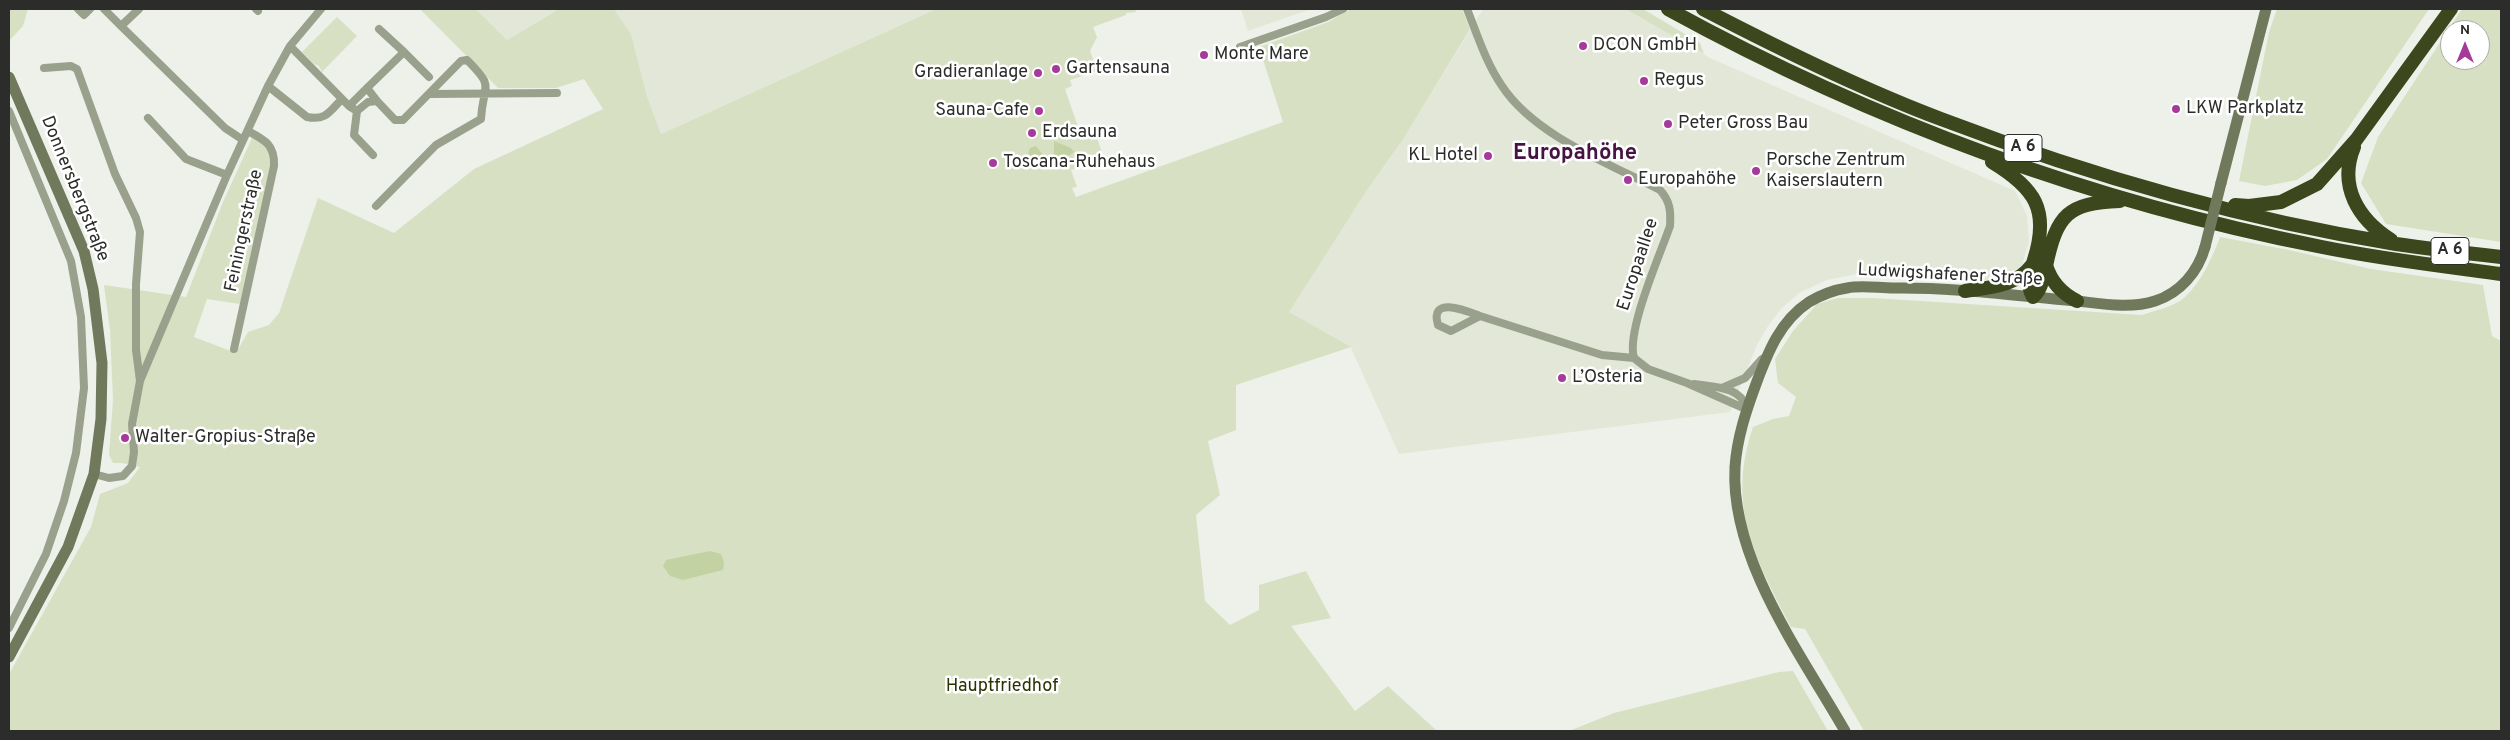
<!DOCTYPE html>
<html>
<head>
<meta charset="utf-8">
<style>
  body { margin:0 }
  #map { position:relative; width:2510px; height:740px; overflow:hidden; background:#eef1e9; font-family:Overpass,sans-serif }
  canvas { display:block }
  .frame { position:absolute; inset:0; border:10px solid #2c2d2a; pointer-events:none }
  .north { position:absolute; left:2440px; top:20px; width:50px; height:50px; box-sizing:border-box; background:#fff; border:1px solid #ababaa; border-radius:50%; rotate:0deg; font-size:14px; font-weight:700; line-height:20px; text-align:center; color:#2c2d2a }
  .north::after { content:''; display:block; margin:auto; width:18px; height:22px; background:#a63a9b; clip-path:polygon(50% 0,100% 100%,50% 72%,0 100%) }
</style>
</head>
<body>
<div id="map">
<canvas width="2510" height="740"></canvas>
<div class="frame"></div>
<div class="north">N</div>
</div>
<script>
const c = document.querySelector('canvas').getContext('2d');
c.lineJoin = 'round';
function paint(path, color) {
  c.fillStyle = color;
  c.fill(path, 'evenodd');
}
function stroke(path, color, width, dash) {
  c.strokeStyle = color;
  c.lineWidth = width;
  c.lineCap = dash ? 'butt' : 'round';
  c.setLineDash(dash || []);
  c.stroke(path);
}
function write(font, color, halo, rows, align = 'center') {
  c.font = font + ' Overpass,sans-serif';
  c.lineWidth = 5;
  c.setLineDash([]);
  c.textBaseline = 'middle';
  c.strokeStyle = halo;
  c.fillStyle = color;
  for (const [text, x, y, turn = 0] of rows) {
    c.save();
    c.translate(x, y);
    c.rotate((+turn || 0) * Math.PI / 180);
    c.textAlign = isNaN(turn) ? turn : align;
    if (halo) c.strokeText(text, 0, 0);
    c.fillText(text, 0, 0);
    c.restore();
  }
}
paint(new Path2D(`
  M476 9H559L507 40Z
  M614 9H936L661 134 647 96 631 34Z
  M1241 9H1311L1248 31Z
  M1483 9H1627L1710 58 2015 191 2027 216 2029 241 2022 265 2009 275 1988 281 1857 274 1827 280 1799 293 1781 309 1768 326 1757 345 1730 412 1399 454 1351 348 1288 312 1367 190 1404 138Z`), '#e2e7d8');
paint(new Path2D(`
  M9 9H28L23 26 9 41Z
  M420 9H476L507 40 559 9H614L631 34 647 96 661 134 936 9H1135L1136 12 1126 13V15L1093 27 1097 37 1090 51 1097 71 1070 80 1072 86 1065 89 1079 130 1087 127 1090 137 1096 135 1104 158 1071 170 1077 187 1072 188 1076 197 1283 122 1259 47 1328 22 1351 9H1462L1470 29 1404 138 1367 190 1289 312 1351 347 1236 385V430L1208 441 1220 495 1196 515 1205 601 1230 625 1259 610V585L1306 571 1331 618 1291 626 1355 711 1388 686 1437 731H9V674L91 527 100 494 128 483 140 467 122 463H113L109 455 113 400 110 330 104 285 186 297 223 202 252 138 255 137 267 145 272 163 240 304 207 299 194 337 236 353 248 332 269 325 279 313 318 198 394 233 474 169 603 109 584 79 556 88H498Z
  M1626 9H1643L1700 43 1704 54Z
  M2277 9H2429L2327 159 2297 180 2265 186 2239 181 2269 32Z
  M2462 9H2501V242L2386 224 2361 183 2378 137ZM2450 30H2480V60H2450Z
  M337 17 357 36 322 72 319 66 314 64 302 52Z
  M2220 237 2289 250 2371 269 2483 285 2492 336 2501 341V731H1864L1805 629 1791 627C1755 558 1726 507 1753 427L1773 419 1789 416 1796 397 1778 383 1775 359 1793 331 1817 304 1838 298H1873L2142 315C2156 310 2174 307 2185 297 2202 281 2212 258 2220 237Z
  M1793 671 1828 731H1569L1614 713 1779 672Z`), '#d7e0c3');
paint(new Path2D(`
  M1054 141 1071 148 1074 152C1065 160 1037 166 1028 153L1030 148 1036 146 1044 156H1051L1054 153Z
  M710 551 721 554 724 562 723 570 683 580 670 576 663 566 666 560Z`), '#c3d2a3');
stroke(new Path2D(`
  M78 9 84 15 90 9
  M104 9 121 26
  M139 9 121 26 225 128 243 140
  M256 9 258 11
  M1467 9C1477 34 1486 63 1502 86 1534 135 1608 163 1660 190 1670 201 1671 211 1670 226 1660 255 1626 331 1634 358L1648 369 1687 383 1748 410
  M379 29 404 52
  M290 46 349 106 357 111 368 102 377 101 367 88 349 106
  M1240 47 1326 17 1343 9
  M44 68 71 66 77 69 115 174 136 218 140 232 136 284V350L140 381
  M268 86 307 117C326 121 330 111 342 99
  M367 88 404 52 429 77
  M429 94 557 93
  M9 111 71 261 81 317 84 388 76 453 64 501 46 554 9 628
  M357 111 354 135 373 155
  M148 118 186 159 227 175
  M376 206 436 145 481 119C483 83 496 89 467 60L461 61 403 120H395L377 101
  M1480 316C1467 311 1429 295 1438 325L1451 331 1480 316 1602 355 1634 358
  M234 349 274 166C275 145 265 140 248 131
  M1694 384C1714 387 1741 386 1747 409
  M1722 388 1745 378 1762 359
  M94 474 109 478 123 476 132 466 134 452 132 424 140 381 227 175 268 86 290 46 321 9`), '#99a08c', 8);
stroke(new Path2D(`
  M9 77 84 251 93 289 102 363 101 419 94 474 68 547 9 657
  M2221 183 2266 9
  M1845 731C1801 654 1730 559 1735 467 1737 438 1746 411 1756 384 1768 352 1780 321 1809 302 1821 295 1834 290 1847 288 1862 285 1878 288 1893 288 1954 287 2017 296 2078 301 2103 304 2131 309 2155 301 2180 293 2198 272 2205 247`), '#70795c', 11);
stroke(new Path2D(`
  M1668 9C1872 121 2093 202 2322 247 2381 259 2441 266 2501 274
  M1703 9C1778 48 1861 89 1941 119 2088 175 2241 219 2396 244 2431 249 2466 253 2501 257
  M2354 147C2338 186 2358 219 2391 240
  M1992 162C2035 188 2050 210 2034 260 2030 272 2026 285 2033 297 2042 289 2043 277 2046 266 2057 214 2068 203 2120 201
  M2235 205 2249 206 2281 202 2317 184 2356 140 2451 9
  M2046 265C2051 282 2061 293 2077 301
  M1965 291C1991 287 2015 287 2032 265`), '#3c471d', 14);
stroke(new Path2D(`
  M2205 247 2221 183`), '#70795c', 11);
for (const [x, y, r, color] of [
  [1583,46,5,"#a63a9b"],
  [1204,55,5,"#a63a9b"],
  [1056,69,5,"#a63a9b"],
  [1038,73,5,"#a63a9b"],
  [1644,81,5,"#a63a9b"],
  [2176,109,5,"#a63a9b"],
  [1039,111,5,"#a63a9b"],
  [1668,124,5,"#a63a9b"],
  [1032,133,5,"#a63a9b"],
  [1488,156,5,"#a63a9b"],
  [993,163,5,"#a63a9b"],
  [1756,171,5,"#a63a9b"],
  [1628,180,5,"#a63a9b"],
  [1562,378,5,"#a63a9b"],
  [125,438,5,"#a63a9b"]
]) {
  const dot = new Path2D();
  dot.arc(x, y, r, 0, 2 * Math.PI);
  c.fillStyle = color;
  c.fill(dot);
  stroke(dot, '#fff', 2);
}
for (const [x, y, w] of [
  [2023,148,38],
  [2450,251,38]
]) {
  const box = new Path2D();
  box.roundRect(x - w / 2, y - 13.5, w, 27, 4);
  c.fillStyle = '#fff';
  c.fill(box);
  stroke(box, '#2c2d2a', 1);
}
write('bold 16px', '#2c2d2a', null, [
  ["A 6",2023,148],
  ["A 6",2450,251]
]);
write('18px', '#2c2d2a', '#fff', [
  ["DCON GmbH",1593,46],
  ["Monte Mare",1214,55],
  ["Gartensauna",1066,69],
  ["Gradieranlage",1028,73,"right"],
  ["Regus",1654,81],
  ["LKW Parkplatz",2186,109],
  ["Sauna-Cafe",1029,111,"right"],
  ["Peter Gross Bau",1678,124],
  ["Erdsauna",1042,133],
  ["KL Hotel",1478,156,"right"],
  ["Porsche Zentrum",1766,161],
  ["Kaiserslautern",1766,182],
  ["Toscana-Ruhehaus",1003,163],
  ["Europahöhe",1638,180],
  ["L’Osteria",1572,378],
  ["Walter-Gropius-Straße",135,438]
], 'left');
write('18px', '#2c2d2a', '#fff', [
  ["Donnersbergstraße",74,189,68],
  ["Feiningerstraße",245,231,-78],
  ["Europaallee",1639,265,-72],
  ["Ludwigshafener Straße",1950,276,3]
]);
write('18px', '#293400', '#fff', [
  ["Hauptfriedhof",1002,687]
]);
write('bold 22px', '#461342', '#fff', [
  ["Europahöhe",1575,155]
]);
</script>
</body>
</html>
